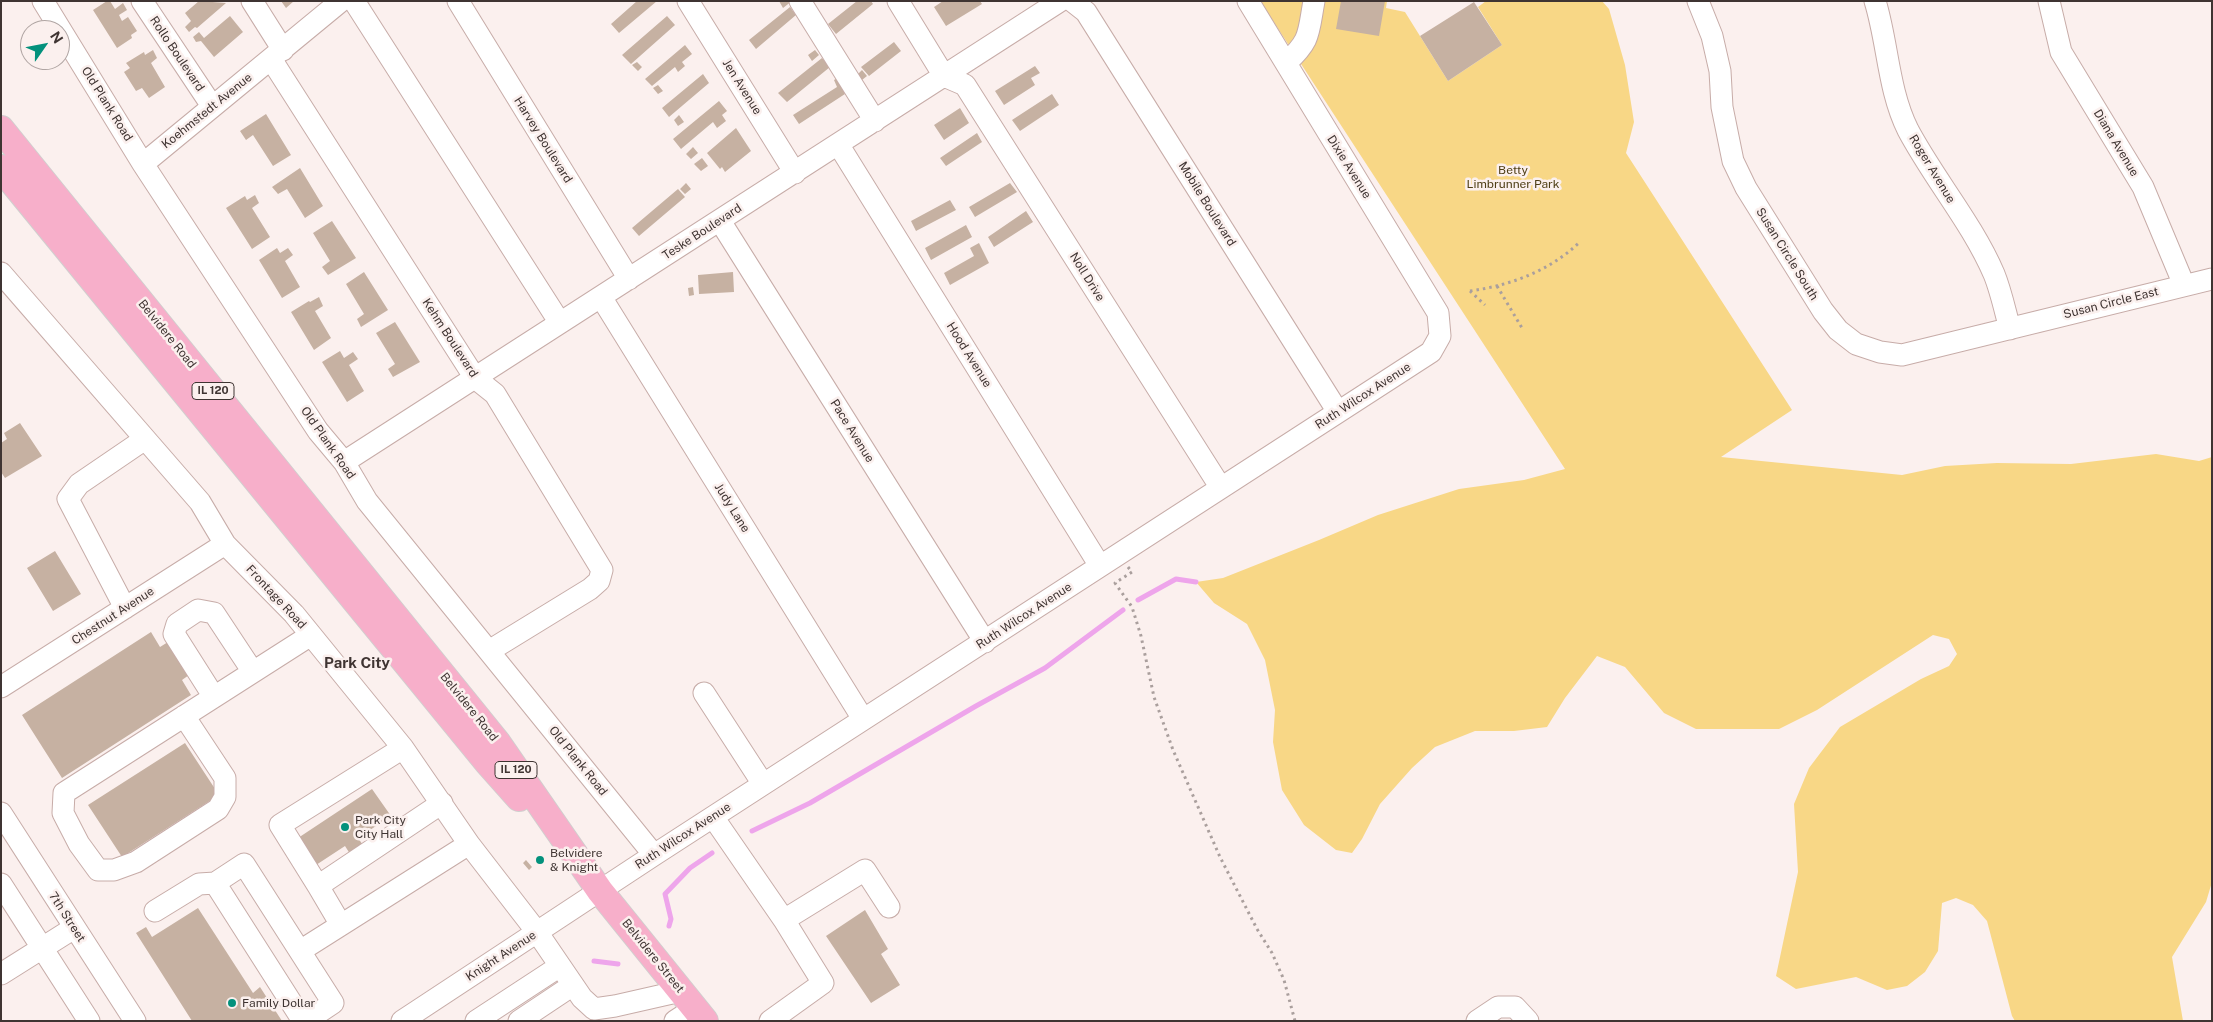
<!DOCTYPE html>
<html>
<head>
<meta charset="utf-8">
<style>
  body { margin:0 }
  #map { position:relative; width:2213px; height:1022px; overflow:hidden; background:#fbf0ee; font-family:"Public Sans",sans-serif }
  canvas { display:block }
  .frame { position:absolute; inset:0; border:2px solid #3f3432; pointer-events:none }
  .north { position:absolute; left:20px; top:20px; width:50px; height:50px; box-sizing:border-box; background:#fbf0ee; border:1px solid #b0a5a3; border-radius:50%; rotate:57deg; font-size:14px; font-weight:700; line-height:20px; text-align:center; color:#3f3432 }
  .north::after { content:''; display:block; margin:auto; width:18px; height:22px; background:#03917c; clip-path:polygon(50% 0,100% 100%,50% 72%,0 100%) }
</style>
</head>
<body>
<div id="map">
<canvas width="2213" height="1022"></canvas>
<div class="frame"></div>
<div class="north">N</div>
</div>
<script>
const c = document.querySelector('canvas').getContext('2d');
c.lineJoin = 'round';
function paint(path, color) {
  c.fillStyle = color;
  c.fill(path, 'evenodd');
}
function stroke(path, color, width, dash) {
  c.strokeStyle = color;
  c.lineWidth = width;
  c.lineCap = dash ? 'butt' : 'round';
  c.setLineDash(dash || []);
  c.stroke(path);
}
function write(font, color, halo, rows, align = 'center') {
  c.font = font + ' "Public Sans",sans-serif';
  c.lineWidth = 5;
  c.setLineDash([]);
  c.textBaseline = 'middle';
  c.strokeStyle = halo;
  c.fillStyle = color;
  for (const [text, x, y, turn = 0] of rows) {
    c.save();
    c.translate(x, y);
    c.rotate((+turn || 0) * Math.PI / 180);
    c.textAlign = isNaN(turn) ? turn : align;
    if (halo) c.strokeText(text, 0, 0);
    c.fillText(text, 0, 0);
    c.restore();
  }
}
paint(new Path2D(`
  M1260 1H1387L1386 8 1405 12 1448 81 1502 45 1478 7 1486 1H1602L1609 9 1625 65 1634 122 1626 153 1792 410 1721 457 1902 475 1945 466 1997 463 2071 464 2156 454 2199 461 2212 457V882L2206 902 2172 957 2183 1021H2015L2012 1016 1987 921 1973 905 1956 898 1942 903 1938 951 1925 972 1907 986 1887 990 1856 977 1796 989 1776 976 1798 872 1794 804 1809 768 1840 727 1921 679 1949 666 1957 654 1949 639 1933 635 1817 710 1779 729H1696L1664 713 1625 667 1597 656 1565 698 1547 727 1514 731H1475L1435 747 1412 768 1380 804 1362 839 1352 853 1336 850 1304 825 1282 790 1273 742 1275 710 1265 660 1247 624 1214 603 1196 582 1223 578 1319 540 1378 515 1459 489 1524 480 1565 469Z`), '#f8d786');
stroke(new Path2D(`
  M1138 600 1176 579 1196 582
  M752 831 810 803 976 706 1045 668 1123 610
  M669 926 671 919 665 894 690 868 712 853
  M594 961 618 964`), '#eea5eb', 5);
paint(new Path2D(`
  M107 1H110L115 9 123 3 127 10 119 15 122 21 128 17 137 31 131 35 132 38 117 48 93 10Z
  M199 1 226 3 197 28 195 27 189 32 185 27 191 21 185 13Z
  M281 1H294L286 8Z
  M637 1H657L619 33 611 24Z
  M779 1H792L783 8Z
  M857 1H871L873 4 836 34 828 24Z
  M943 1H980L982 4 946 26 934 7Z
  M1341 1H1385L1379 36 1336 29Z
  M1474 2 1502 45 1448 81 1420 36Z
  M790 7 796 15 756 49 749 40Z
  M230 16 243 32 214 57 201 41 196 42 193 37 199 32 204 38Z
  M667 16 675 25 631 64 622 55Z
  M894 42 901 51 869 76 861 67Z
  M685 45 692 54 682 62 685 66 678 72 675 67 652 86 645 79Z
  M153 50 157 58 151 63 165 87 149 98 142 88 136 91 124 72 130 68 126 63 144 52 145 55Z
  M815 50 819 55 812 61 808 55Z
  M822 58 830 67 787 102 778 93Z
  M637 62 642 67 638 71 632 65Z
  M1035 66 1040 73 1031 78 1035 85 1004 105 995 91Z
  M862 70 867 76 862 80 858 74Z
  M703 74 709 83 669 117 662 108Z
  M839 77 840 85 845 94 799 124 793 115 837 87 834 80Z
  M658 85 663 91 658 94 653 88Z
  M1052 94 1059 105 1020 131 1012 120Z
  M719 101 727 111 722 115 726 121 717 128 713 122 681 149 673 139Z
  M960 108 969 123 944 140 934 125Z
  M266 114 291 155 273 166 253 135 246 140 240 131Z
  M679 115 684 122 678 126 674 120Z
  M736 128 751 151 725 172 722 167 720 169 707 153Z
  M977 133 982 142 946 166 940 158Z
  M693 147 698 153 691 159 686 154Z
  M702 158 708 166 701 171 694 164Z
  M300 168 323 206 305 218 287 189 278 194 272 187Z
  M686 183 691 189 685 194 680 189Z
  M1010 183 1017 192 975 217 969 207Z
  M678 189 685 197 639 236 632 228Z
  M255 195 259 203 252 208 270 237 252 249 226 208 245 196 247 200Z
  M950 200 956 210 916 231 911 221Z
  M1026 211 1033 222 994 247 988 237Z
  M332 221 356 258 328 275 322 267 330 261 313 233Z
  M966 225 972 237 931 260 925 248Z
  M979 243 989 263 950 285 944 273 974 256 970 248Z
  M277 248 280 253 288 248 293 255 285 261 300 287 282 298 259 260Z
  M364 272 388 310 361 327 357 319 364 314 346 284Z
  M733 272 734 292 699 294 698 275Z
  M693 287 694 295 689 296 688 288Z
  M319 297 323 306 315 311 331 338 314 350 291 312 309 301 310 302Z
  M395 322 420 362 393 377 388 369 395 364 376 333Z
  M340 351 344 358 353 352 358 359 349 365 364 391 347 402 322 362Z
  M20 423 42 456 5 478 1 472V443L7 439 4 433Z
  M55 551 81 594 53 611 27 568Z
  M151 632 160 647 168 642 189 675 182 680 191 695 62 778 22 715Z
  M185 743 219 795 122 857 88 805Z
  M372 789 391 816 358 838 365 848 352 857 345 846 316 865 298 838Z
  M526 860 532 867 529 870 523 863Z
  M198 908 253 993 260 987 282 1021H192L136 933 146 927 152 937Z
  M865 910 888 949 881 954 900 985 871 1003 826 936Z`), '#c6b1a2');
const minor = new Path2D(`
  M43 1 143 164 318 431 344 462 367 501 654 855
  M142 1 212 106
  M252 1 283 50
  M354 1 560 323
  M458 1 629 279
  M688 1 795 173
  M800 1 875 121
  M898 1 944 76 965 85 1221 488
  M1072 1 1086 12 1338 412
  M1698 1 1712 36 1720 71 1722 107 1733 161 1746 188 1823 311 1838 330 1856 344 1880 352 1902 355 2212 279
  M1875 1C1888 43 1888 90 1908 130 1934 179 1972 223 1994 274 2001 291 2005 311 2010 329
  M2049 1 2061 52 2143 187 2184 285
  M271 59 475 378 495 394 602 570 599 581 590 589 489 651
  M1286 63C1311 40 1308 34 1314 1
  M838 144 1100 566
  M143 164 341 1
  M720 221 985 642
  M1 273 200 502 225 544 294 614 403 748 469 844 537 932 582 998 594 1009 615 1006 681 991
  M601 297 863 719
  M344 462 1060 1
  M125 608 68 499 79 484 145 439
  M1 687 225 544
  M704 693 763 784
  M214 697 174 634 177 624 198 610 214 613 253 672
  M184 716 225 778V797L218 809 136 862 114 870H98L79 844 63 813 64 793 311 635
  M403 748 280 825 318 886 442 803
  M1 813 135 1021
  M713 817 784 920 823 983 770 1021
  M1 884 89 1021
  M318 886 341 925
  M155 911 199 884 215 883
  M784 920 865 870 889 907
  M300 951 469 844
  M1 974 74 928
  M303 1021 215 883 244 864 333 1003 306 1021
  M402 1021 654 855 1431 352 1440 336 1438 313 1248 1
  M476 1021 560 966
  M519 1021 573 985
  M675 1021 695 1008
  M1477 1021 1498 1007H1515L1528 1021`);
const major = new Path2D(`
  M1 129 497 742 600 891 705 1021
  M1 168 487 762 519 798`);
stroke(minor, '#c7aca8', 23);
stroke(major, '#d1cece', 28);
stroke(new Path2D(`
  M1497 286 1522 328
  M1470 291C1512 285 1549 271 1580 242
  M1470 291 1485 305
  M1128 567 1132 572 1115 583 1132 607 1141 636 1154 697 1173 750 1220 857 1257 929 1272 953 1284 980 1295 1021`), '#aa9f9d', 3, [2.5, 4]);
stroke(minor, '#fff', 21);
stroke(major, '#f7afca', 26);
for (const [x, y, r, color] of [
  [345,827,5,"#03917c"],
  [540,860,5,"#03917c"],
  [232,1003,5,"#03917c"]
]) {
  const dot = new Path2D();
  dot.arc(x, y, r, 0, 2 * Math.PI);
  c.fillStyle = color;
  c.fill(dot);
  stroke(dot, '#fbf0ee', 2);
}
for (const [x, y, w] of [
  [213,391,42],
  [516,770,42]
]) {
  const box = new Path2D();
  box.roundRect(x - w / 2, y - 8.5, w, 17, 4);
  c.fillStyle = '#fbf0ee';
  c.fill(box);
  stroke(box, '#3f3432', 1);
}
write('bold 11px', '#3f3432', null, [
  ["IL 120",213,391],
  ["IL 120",516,770]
]);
write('12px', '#3f3432', '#fbf0ee', [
  ["Rollo Boulevard",177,54,56],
  ["Jen Avenue",742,87,58],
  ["Old Plank Road",107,104,58],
  ["Koehmstedt Avenue",207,111,-39],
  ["Harvey Boulevard",543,140,58],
  ["Diana Avenue",2116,143,59],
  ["Dixie Avenue",1349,167,58],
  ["Roger Avenue",1932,169,59],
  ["Mobile Boulevard",1207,204,58],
  ["Teske Boulevard",702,232,-33],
  ["Susan Circle South",1787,254,58],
  ["Noll Drive",1087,277,58],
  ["Susan Circle East",2111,303,-14],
  ["Belvidere Road",167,334,51],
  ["Kehm Boulevard",450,338,57],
  ["Hood Avenue",969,355,58],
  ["Ruth Wilcox Avenue",1363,396,-33],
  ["Pace Avenue",852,431,58],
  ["Old Plank Road",328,443,55],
  ["Judy Lane",732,508,58],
  ["Frontage Road",276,597,47],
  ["Chestnut Avenue",113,616,-33],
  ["Ruth Wilcox Avenue",1024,616,-33],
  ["Belvidere Road",469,707,51],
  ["Old Plank Road",578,761,51],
  ["Ruth Wilcox Avenue",683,836,-33],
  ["7th Street",67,917,57],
  ["Knight Avenue",501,956,-33],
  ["Belvidere Street",653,956,51]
]);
write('12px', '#4e3e15', '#fbf0ee', [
  ["Betty",1513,170],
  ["Limbrunner Park",1513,184]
]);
write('12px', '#3f3432', '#fbf0ee', [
  ["Park City",355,820],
  ["City Hall",355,834],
  ["Belvidere",550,853],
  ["& Knight",550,867],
  ["Family Dollar",242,1003]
], 'left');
write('bold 15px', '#3f3432', '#fbf0ee', [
  ["Park City",357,663]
]);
</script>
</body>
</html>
